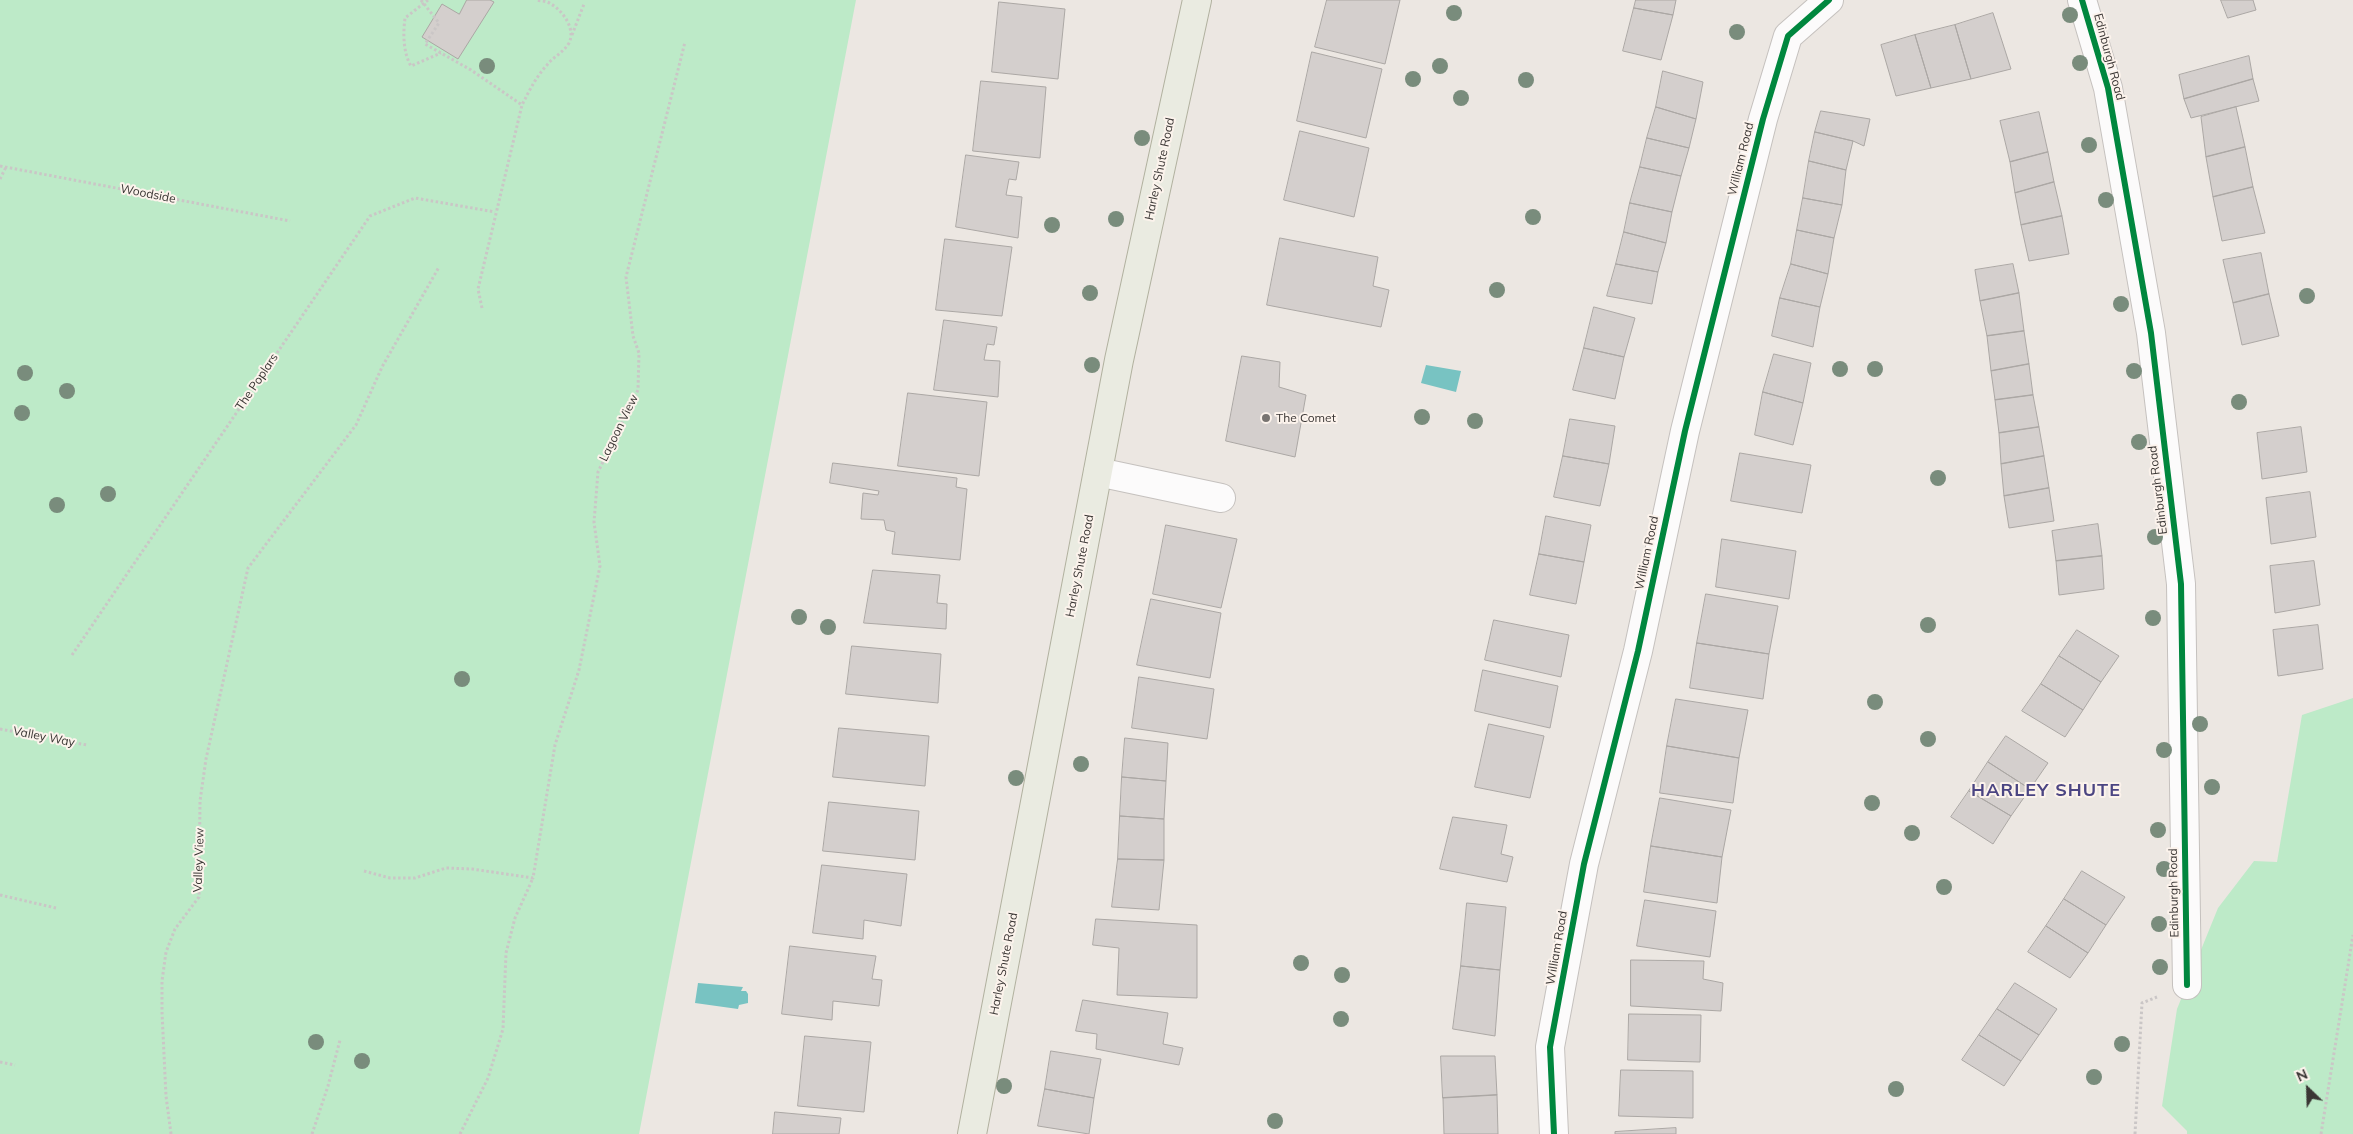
<!DOCTYPE html>
<html>
<head>
<meta charset="utf-8">
<style>
  body { margin:0 }
  #map { position:relative; width:2353px; height:1134px; overflow:hidden; background:#ece7e2; font-family:Mulish,sans-serif }
  canvas { display:block }
  .north { position:absolute; left:2283px; top:1064px; width:50px; height:50px; -webkit-text-stroke:4px #fcf3ec; paint-order:stroke; rotate:336deg; font-size:14px; font-weight:700; line-height:20px; text-align:center; color:#3a3634 }
  .north::after { content:''; display:block; margin:auto; width:18px; height:22px; background:#3a3634; clip-path:polygon(50% 0,100% 100%,50% 72%,0 100%) }
</style>
</head>
<body>
<div id="map">
<canvas width="2353" height="1134"></canvas>
<div class="north">N</div>
</div>
<script>
const c = document.querySelector('canvas').getContext('2d');
c.lineJoin = 'round';
function paint(path, color) {
  c.fillStyle = color;
  c.fill(path, 'evenodd');
}
function stroke(path, color, width, dash) {
  c.strokeStyle = color;
  c.lineWidth = width;
  c.lineCap = dash ? 'butt' : 'round';
  c.setLineDash(dash || []);
  c.stroke(path);
}
function write(font, color, halo, rows, align = 'center') {
  c.font = font + ' Mulish,sans-serif';
  c.lineWidth = 4;
  c.setLineDash([]);
  c.textBaseline = 'middle';
  c.strokeStyle = halo;
  c.fillStyle = color;
  for (const [text, x, y, turn = 0] of rows) {
    c.save();
    c.translate(x, y);
    c.rotate((+turn || 0) * Math.PI / 180);
    c.textAlign = isNaN(turn) ? turn : align;
    if (halo) c.strokeText(text, 0, 0);
    c.fillText(text, 0, 0);
    c.restore();
  }
}
paint(new Path2D(`
  M0 0H856L639 1134H0Z
  M2353 698V1134H2187V1131L2162 1106 2177 1009 2218 908 2254 861 2277 862 2302 715Z`), '#bdeac8');
paint(new Path2D(`
  M1426 365 1461 371 1456 392 1421 383Z
  M698 983 743 987 741 991H746L748 994V1003L739 1005 738 1009 695 1003Z`), '#78c3c2');
const building = new Path2D(`
  M467 0H490L494 2 458 59 422 37 442 4 459 14Z
  M1327 0H1400L1385 64 1315 47Z
  M1636 0H1676L1673 15 1634 8Z
  M2221 0H2253L2256 10 2228 18Z
  M999 2 1065 9 1058 79 992 72Z
  M1634 8 1673 15 1661 60 1623 51Z
  M1993 13 2011 69 1971 79 1955 25Z
  M1955 25 1971 79 1931 88 1915 35Z
  M1915 35 1931 88 1896 96 1881 45Z
  M1312 52 1382 69 1366 138 1297 121Z
  M2249 56 2253 79 2184 99 2179 75Z
  M1663 71 1703 82 1696 119 1656 107Z
  M2253 79 2259 101 2191 118 2184 99Z
  M981 81 1046 87 1040 158 973 151Z
  M1656 107 1696 119 1689 148 1647 138Z
  M2236 107 2245 147 2206 157 2201 117Z
  M1821 111 1870 119 1864 146 1853 141 1815 132Z
  M2039 112 2048 152 2010 162 2000 121Z
  M1300 131 1369 148 1354 217 1284 200Z
  M1815 132 1853 141 1846 170 1809 161Z
  M1647 138 1689 148 1681 176 1640 167Z
  M2245 147 2253 187 2213 197 2206 157Z
  M2048 152 2054 182 2015 193 2010 162Z
  M966 155 1019 162 1016 180 1009 179 1006 195 1022 197 1018 238 956 227Z
  M1809 161 1846 170 1842 205 1803 198Z
  M1640 167 1681 176 1672 212 1630 203Z
  M2054 182 2062 216 2021 225 2015 193Z
  M2253 187 2265 233 2222 241 2213 197Z
  M1803 198 1842 205 1834 238 1797 230Z
  M1630 203 1672 212 1666 243 1624 232Z
  M2062 216 2069 254 2029 261 2021 225Z
  M1797 230 1834 238 1828 274 1791 264Z
  M1624 232 1666 243 1658 272 1616 264Z
  M1280 238 1378 257 1373 286 1389 290 1381 327 1267 305Z
  M945 239 1012 247 1002 316 936 310Z
  M2261 253 2269 294 2233 303 2223 260Z
  M1616 264 1658 272 1652 304 1607 296Z
  M1791 264 1828 274 1820 307 1780 298Z
  M2013 264 2019 293 1980 301 1975 270Z
  M2019 293 2024 331 1987 336 1980 301Z
  M2269 294 2279 336 2242 345 2233 303Z
  M1780 298 1820 307 1813 347 1772 336Z
  M1594 307 1635 318 1624 357 1584 348Z
  M944 320 997 327 994 345 987 344 984 360 1000 361 998 397 934 390Z
  M2024 331 2029 364 1991 371 1987 336Z
  M1584 348 1624 357 1615 399 1573 390Z
  M1774 354 1811 363 1803 403 1763 392Z
  M1242 356 1280 362 1279 387 1306 395 1295 457 1226 441Z
  M2029 364 2033 395 1995 400 1991 371Z
  M1763 392 1803 403 1793 445 1755 435Z
  M908 393 987 402 979 476 898 466Z
  M2033 395 2039 427 1999 433 1995 400Z
  M1570 419 1615 426 1609 464 1563 456Z
  M2039 427 2044 456 2001 464 1999 433Z
  M2301 427 2307 472 2262 479 2257 433Z
  M1740 453 1811 465 1802 513 1731 501Z
  M1563 456 1609 464 1600 506 1554 497Z
  M2044 456 2049 488 2004 496 2001 464Z
  M833 463 957 478 956 487 967 489 960 560 892 554 895 532 886 530 884 520 861 519 863 493 878 495 879 491 830 483Z
  M2049 488 2054 521 2009 528 2004 496Z
  M2310 492 2316 537 2271 544 2266 498Z
  M1546 516 1591 525 1584 562 1539 554Z
  M2098 524 2102 556 2056 561 2052 531Z
  M1166 525 1237 539 1221 608 1153 594Z
  M1722 539 1796 551 1789 599 1716 587Z
  M1539 554 1584 562 1576 604 1530 595Z
  M2102 556 2104 589 2059 595 2056 561Z
  M2314 561 2320 605 2275 613 2270 566Z
  M873 570 940 575 937 603 947 604 946 629 864 623Z
  M1706 594 1778 606 1769 654 1697 643Z
  M1151 599 1221 613 1210 678 1137 665Z
  M1494 620 1569 635 1561 677 1485 660Z
  M2318 625 2323 669 2278 676 2273 630Z
  M2077 630 2119 656 2101 682 2059 656Z
  M1697 643 1769 654 1763 699 1690 688Z
  M852 646 941 654 938 703 846 694Z
  M2059 656 2101 682 2083 710 2041 684Z
  M1483 670 1558 686 1550 728 1475 711Z
  M1139 677 1214 689 1207 739 1132 728Z
  M2041 684 2083 710 2065 737 2022 711Z
  M1676 699 1748 710 1739 758 1667 746Z
  M1489 724 1544 736 1530 798 1475 787Z
  M839 728 929 736 925 786 833 777Z
  M2006 736 2048 763 2030 789 1988 762Z
  M1125 738 1168 743 1166 781 1122 777Z
  M1667 746 1739 758 1733 803 1660 793Z
  M1988 762 2030 789 2011 816 1969 791Z
  M1122 777 1166 781 1164 819 1120 816Z
  M1969 791 2011 816 1993 844 1951 817Z
  M1660 798 1731 810 1722 857 1651 846Z
  M829 802 919 811 915 860 823 851Z
  M1120 816 1164 819V860L1118 859Z
  M1453 817 1507 825 1501 854 1513 857 1507 882 1440 869Z
  M1651 846 1722 857 1717 903 1644 892Z
  M1118 859 1164 860 1159 910 1112 907Z
  M822 865 907 874 901 926 864 920 863 939 813 933Z
  M2082 871 2125 897 2106 925 2064 899Z
  M2064 899 2106 925 2088 953 2046 926Z
  M1645 900 1716 911 1710 957 1637 946Z
  M1467 903 1506 907 1500 970 1461 966Z
  M1096 919 1197 925V998L1117 995 1119 948 1093 945Z
  M2046 926 2088 953 2070 978 2028 952Z
  M790 946 876 956 872 979 882 980 879 1006 833 1001 832 1020 782 1014Z
  M1631 960 1704 961 1703 979 1723 983 1721 1011 1631 1006Z
  M1461 966 1500 970 1495 1036 1453 1029Z
  M2015 983 2057 1009 2039 1035 1997 1009Z
  M1083 1000 1168 1013 1163 1044 1183 1048 1179 1065 1096 1049 1097 1034 1076 1031Z
  M1997 1009 2039 1035 2021 1061 1979 1035Z
  M1629 1014 1701 1015 1700 1062 1628 1060Z
  M1979 1035 2021 1061 2004 1086 1962 1060Z
  M805 1036 871 1042 864 1112 798 1106Z
  M1051 1051 1101 1059 1094 1098 1045 1089Z
  M1441 1056H1495L1497 1095 1443 1098Z
  M1621 1070 1693 1071V1118L1619 1116Z
  M1045 1089 1094 1098 1089 1134 1038 1126Z
  M1497 1095 1498 1134H1444L1443 1098Z
  M775 1112 841 1118 839 1134H773Z
  M1676 1128V1134H1615V1132Z`);
paint(building, '#d4cfcd');
stroke(building, '#aba7a4', 1);
const minor = new Path2D(`
  M2082 0 2108 88 2151 333 2181 584 2187 985
  M1098 472 1221 498
  M1554 1134 1550 1047 1584 864 1638 651 1685 431 1763 119 1788 36 1829 0`);
const major = new Path2D(`
  M972 1134 1119 360 1197 0`);
stroke(minor, '#c5c1be', 30);
stroke(major, '#b1b19f', 30);
stroke(new Path2D(`
  M421 0 439 23 425 44 471 70 522 105
  M428 0 405 18C403 34 403 52 411 66L441 53
  M572 35 584 4
  M0 166 290 221
  M0 179 6 167
  M482 308 478 289 522 105C529 91 536 77 547 65 553 57 563 53 569 43 576 29 563 11 551 4 547 1 541 1 536 0
  M72 655 370 216 415 198 495 212
  M0 729 87 745
  M364 871 390 878H415L446 868 472 869 533 878 555 745 579 670 600 566 594 522 598 472 638 390 639 353 633 336 626 277 685 42
  M0 895 56 908
  M0 1062 15 1065
  M171 1134 166 1096 162 1012V981L166 952 175 929 199 897 200 801 206 759 248 568 356 425 382 367 439 267
  M312 1134 328 1086 340 1040
  M460 1134 488 1078 503 1029 506 953 515 918 533 878
  M2135 1134 2142 1003 2157 997
  M2321 1134 2353 935`), '#cac6c6', 3, [2.5, 2.5]);
stroke(minor, '#fcfbfb', 28);
stroke(major, '#eaebe1', 28);
stroke(new Path2D(`
  M2082 0 2108 88 2151 333 2181 584 2187 985
  M1554 1134 1550 1047 1584 864 1638 651 1685 431 1763 119 1788 36 1829 0`), '#00873e', 6);
c.fillStyle = '#798c7c';
for (const [x, y] of [
  [1454,13],
  [2070,15],
  [1737,32],
  [2080,63],
  [487,66],
  [1440,66],
  [1413,79],
  [1526,80],
  [1461,98],
  [1142,138],
  [2089,145],
  [2106,200],
  [1533,217],
  [1116,219],
  [1052,225],
  [1497,290],
  [1090,293],
  [2307,296],
  [2121,304],
  [1092,365],
  [1840,369],
  [1875,369],
  [2134,371],
  [25,373],
  [67,391],
  [2239,402],
  [22,413],
  [1422,417],
  [1475,421],
  [2139,442],
  [1938,478],
  [108,494],
  [57,505],
  [2155,537],
  [799,617],
  [2153,618],
  [1928,625],
  [828,627],
  [462,679],
  [1875,702],
  [2200,724],
  [1928,739],
  [2164,750],
  [1081,764],
  [1016,778],
  [2212,787],
  [1872,803],
  [2158,830],
  [1912,833],
  [2164,869],
  [1944,887],
  [2159,924],
  [1301,963],
  [2160,967],
  [1342,975],
  [1341,1019],
  [316,1042],
  [2122,1044],
  [362,1061],
  [2094,1077],
  [1004,1086],
  [1896,1089],
  [1275,1121]
]) {
  c.beginPath();
  c.arc(x, y, 8, 0, 2 * Math.PI);
  c.fill();
}
for (const [x, y, r, color] of [
  [1266,418,5,"#787471"]
]) {
  const dot = new Path2D();
  dot.arc(x, y, r, 0, 2 * Math.PI);
  c.fillStyle = color;
  c.fill(dot);
  stroke(dot, '#fcf3ec', 2);
}
write('12px', '#3a3634', '#fcf3ec', [
  ["Edinburgh Road",2109,57,75],
  ["William Road",1741,159,-76],
  ["Harley Shute Road",1160,169,-78],
  ["Woodside",148,194,11],
  ["The Poplars",257,382,-56],
  ["Lagoon View",619,428,-64],
  ["Edinburgh Road",2158,490,-97],
  ["William Road",1647,553,-78],
  ["Harley Shute Road",1080,566,-79],
  ["Valley Way",44,737,11],
  ["Valley View",199,860,-88],
  ["Edinburgh Road",2174,893,-91],
  ["William Road",1557,948,-80],
  ["Harley Shute Road",1004,964,-79]
]);
write('12px', '#3a3634', '#fcf3ec', [
  ["The Comet",1276,418]
], 'left');
c.letterSpacing = '1px';
write('bold 18px', '#4b4582', '#fcf3ec', [
  ["HARLEY SHUTE",2046,791]
]);
c.letterSpacing = '0px';
</script>
</body>
</html>
